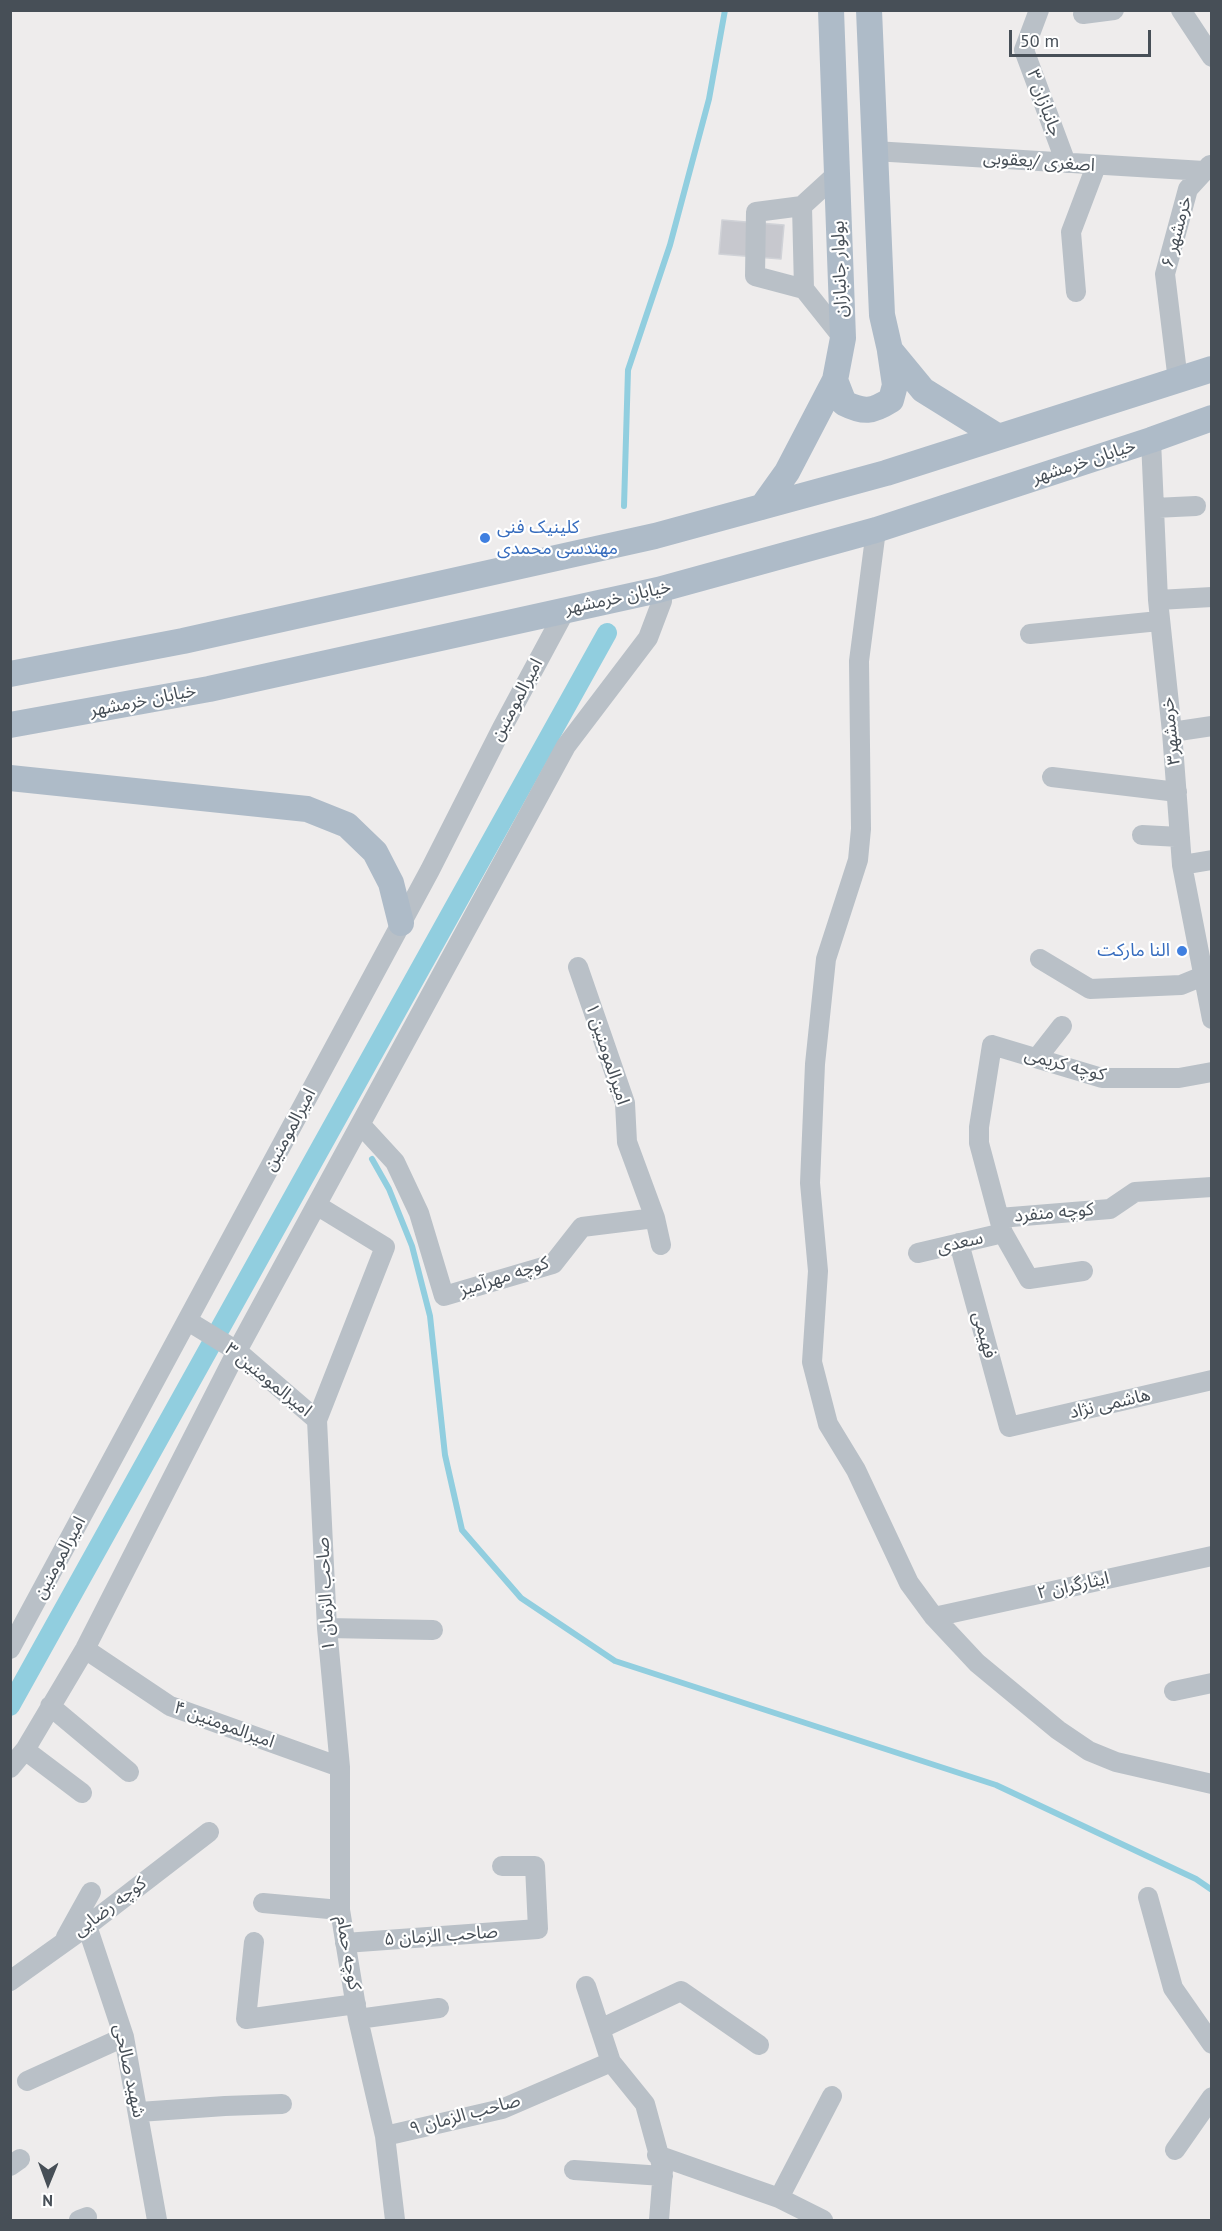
<!DOCTYPE html>
<html>
<head>
<meta charset="utf-8">
<style>
  body { margin:0 }
  #map { position:relative; width:1222px; height:2231px; overflow:hidden; background:#eeecec; font-family:"PT Sans",sans-serif }
  canvas { display:block }
  .frame { position:absolute; inset:0; border:12px solid #474f57; pointer-events:none }
  .north { position:absolute; left:18px; top:2153px; width:60px; height:60px; -webkit-text-stroke:4px #fff; paint-order:stroke; rotate:181deg; font-size:16px; font-weight:700; line-height:24px; text-align:center; color:#474f57 }
  .north::after { content:''; display:block; margin:auto; width:21px; height:27px; background:#474f57; clip-path:polygon(50% 0,100% 100%,50% 72%,0 100%) }
  .scale { position:absolute; left:1009px; top:30px; width:142px; height:27px; box-sizing:border-box; border:3px solid #474f57; border-top:0; padding-left:8px; font-size:18px; line-height:21px; white-space:nowrap; color:#474f57; -webkit-text-stroke:4px #fff; paint-order:stroke }
</style>
</head>
<body>
<div id="map">
<canvas width="1222" height="2231"></canvas>
<div class="frame"></div>
<div class="north">N</div>
<div class="scale">50 m</div>
</div>
<script>
const c = document.querySelector('canvas').getContext('2d');
c.lineJoin = 'round';
function stroke(path, color, width, dash) {
  c.strokeStyle = color;
  c.lineWidth = width;
  c.lineCap = dash ? 'butt' : 'round';
  c.setLineDash(dash || []);
  c.stroke(path);
}
function paint(path, color) {
  c.fillStyle = color;
  c.fill(path, 'evenodd');
}
function write(font, color, halo, rows, align = 'center') {
  c.font = font + ' "PT Sans","Noto Sans Arabic",sans-serif';
  c.lineWidth = 4.5;
  c.setLineDash([]);
  c.textBaseline = 'middle';
  c.strokeStyle = halo;
  c.fillStyle = color;
  for (const [text, x, y, turn = 0] of rows) {
    c.save();
    c.translate(x, y);
    c.rotate((+turn || 0) * Math.PI / 180);
    c.textAlign = isNaN(turn) ? turn : align;
    if (halo) c.strokeText(text, 0, 0);
    c.fillText(text, 0, 0);
    c.restore();
  }
}
stroke(new Path2D(`
  M624 506 628 370 670 245 709 99 725 10
  M372 1159 389 1189 412 1246 430 1316 445 1455 462 1530 521 1598 615 1661 996 1785 1196 1879 1212 1890`), '#91cedf', 6);
stroke(new Path2D(`
  M10 1706 607 633`), '#91cedf', 20);
const building = new Path2D(`
  M722 220 784 225 781 259 719 254Z`);
paint(building, '#c7c8ce');
stroke(building, '#d0d2d7', 1.5);
stroke(new Path2D(`
  M1039 10 1024 50 1066 163
  M1181 10 1212 57
  M1083 14 1114 10
  M874 151 1204 171
  M837 174 802 206 756 212 755 276 804 289 843 338
  M802 206 804 289
  M1076 292 1071 232 1096 166
  M1178 381 1165 274 1188 189 1210 165
  M1151 440 1158 600 1172 732 1182 865 1212 1019
  M1154 508 1196 506
  M876 530 859 661 861 829 858 860 826 959 815 1064 810 1183 818 1271 812 1362 828 1424 856 1470 909 1583 934 1617 977 1663 1058 1730 1089 1751 1116 1762 1212 1784
  M1158 600 1212 597
  M1030 634 1159 621
  M1172 732 1212 726
  M1052 777 1177 792
  M1142 835 1180 837
  M1182 865 1212 860
  M1040 959 1090 989 1181 985 1203 976
  M578 967 625 1103 627 1142 655 1218 661 1245
  M1037 1058 1062 1026
  M361 1125 395 1162 419 1213 444 1296 553 1264 582 1227 655 1218
  M318 1206 385 1247 317 1420 327 1628 340 1767V1910L358 2019 385 2136 395 2220
  M999 1218 1110 1209 1135 1192 1212 1187
  M959 1243 1009 1427 1212 1380
  M918 1253 1003 1233
  M1083 1271 1029 1279 1003 1233 979 1143V1127L992 1045 1102 1078H1179L1212 1072
  M188 1321 237 1351 317 1420
  M934 1617 1212 1556
  M327 1628 433 1630
  M10 1649 430 870 502 728 566 609
  M85 1649 170 1706 340 1767
  M1174 1691 1212 1683
  M50 1706 129 1772
  M25 1750 82 1793
  M10 1768 25 1750 85 1649 237 1351 566 746 648 638 662 601 658 590
  M1148 1897 1173 1988 1212 2044
  M263 1903 340 1910
  M87 1926 124 2037 157 2220
  M66 1937 91 1892
  M254 1942 246 2019 356 2004
  M345 1943 538 1929 535 1866H502
  M10 1981 87 1926 209 1832
  M586 1986 611 2062 645 2104 663 2170 659 2220
  M358 2019 439 2008
  M600 2029 681 1991 759 2045
  M27 2081 124 2037
  M139 2112 225 2106 282 2104
  M385 2136 502 2109 611 2062
  M1175 2150 1212 2097
  M657 2155 779 2198 823 2220
  M10 2166 20 2159
  M574 2170 663 2176
  M779 2198 832 2096
  M79 2220 87 2217`), '#b9c0c7', 20);
stroke(new Path2D(`
  M869 10 882 315 890 350 923 390 997 436
  M835 380 844 403C864 413 872 412 891 400L895 385 890 351
  M762 507 787 472 835 380 843 338 831 10
  M10 674 183 641 655 536 886 473 1212 369
  M10 725 209 689 658 590 876 530 1151 440 1212 418
  M10 778 307 809 347 825 375 852 391 883 401 923`), '#aebbc8', 26);
for (const [x, y, r, color] of [
  [485,538,6,"#3f7fe0"],
  [1182,951,6,"#3f7fe0"]
]) {
  const dot = new Path2D();
  dot.arc(x, y, r, 0, 2 * Math.PI);
  c.fillStyle = color;
  c.fill(dot);
  stroke(dot, '#fff', 2);
}
write('18px', '#474f57', '#fff', [
  ["جانبازان ۳",1044,103,70],
  ["اصغری /یعقوبی",1039,162,4],
  ["خرمشهر ۶",1177,232,-75],
  ["بولوار جانبازان",840,269,-92],
  ["خیابان خرمشهر",1084,462,-18],
  ["خیابان خرمشهر",618,598,-12],
  ["امیرالمومنین",517,700,-62],
  ["خیابان خرمشهر",143,701,-11],
  ["خرمشهر۳",1171,731,-96],
  ["امیرالمومنین ۱",607,1054,72],
  ["کوچه کریمی",1065,1065,15],
  ["امیرالمومنین",290,1130,-62],
  ["کوچه منفرد",1054,1213,-5],
  ["سعدی",960,1243,-13],
  ["کوچه مهرآمیز",504,1277,-18],
  ["فهیمی",984,1335,75],
  ["امیرالمومنین ۳",268,1380,39],
  ["هاشمی نژاد",1110,1404,-13],
  ["امیرالمومنین",60,1558,-62],
  ["ایثارگران ۲",1073,1586,-12],
  ["صاحب الزمان ۱",326,1594,-93],
  ["امیرالمومنین ۴",224,1725,20],
  ["کوچه رضایی",110,1907,-37],
  ["صاحب الزمان ۵",441,1936,-4],
  ["کوچه حمام",348,1953,80],
  ["شهید صالحی",129,2071,78],
  ["صاحب الزمان ۹",465,2115,-15]
]);
write('18px', '#366cbe', '#fff', [
  ["کلینیک فنی",497,528],
  ["مهندسی محمدی",497,549],
  ["النا مارکت",1170,951,"right"]
], 'left');
</script>
</body>
</html>
